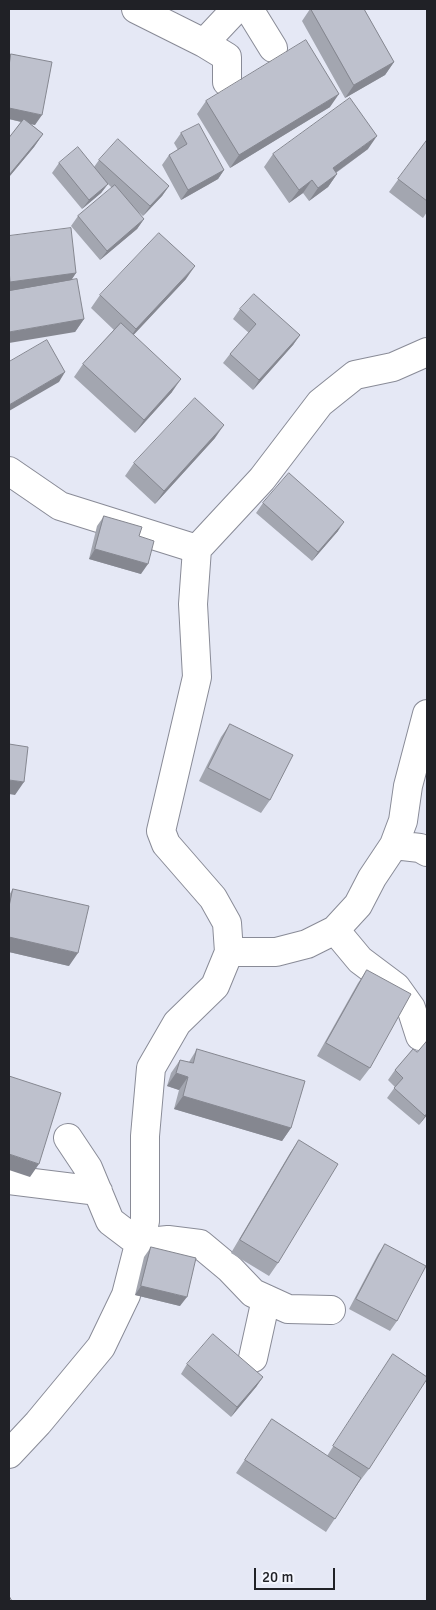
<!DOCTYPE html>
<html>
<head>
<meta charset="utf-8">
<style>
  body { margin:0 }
  #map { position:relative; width:436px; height:1610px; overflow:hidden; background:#e5e8f5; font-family:Signika,sans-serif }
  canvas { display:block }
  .frame { position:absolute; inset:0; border:10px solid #202126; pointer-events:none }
  .scale { position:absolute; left:254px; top:1568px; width:81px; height:22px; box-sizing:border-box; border:2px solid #202126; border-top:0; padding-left:6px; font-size:15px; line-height:18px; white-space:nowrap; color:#202126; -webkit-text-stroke:4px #f4f6fe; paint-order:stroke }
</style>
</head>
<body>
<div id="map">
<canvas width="436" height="1610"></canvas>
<div class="frame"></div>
<div class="scale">20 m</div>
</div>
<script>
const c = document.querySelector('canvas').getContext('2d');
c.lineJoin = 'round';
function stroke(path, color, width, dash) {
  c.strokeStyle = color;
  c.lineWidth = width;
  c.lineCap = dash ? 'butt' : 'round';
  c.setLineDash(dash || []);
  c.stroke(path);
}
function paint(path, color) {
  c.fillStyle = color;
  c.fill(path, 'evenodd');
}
const minor = new Path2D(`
  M136 9 204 43 227 57V82
  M249 9 273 48
  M204 43 236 9
  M9 471 60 506 197 549
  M394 845 420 848 427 852
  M335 930 360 960 396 987 411 1008 420 1036
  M229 952H276L307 944 335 930 358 905 372 878 394 845 403 821 408 786 427 714
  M68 1138 88 1168 110 1221 139 1243 168 1240 200 1244 230 1269 253 1293 288 1309 331 1310
  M9 1180 98 1191
  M253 1358 266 1299
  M9 1454 38 1423 101 1347 126 1295 145 1221V1136L151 1068 177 1023 215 986 229 952 227 923 213 898 166 844 161 831 197 677 193 604 197 549 262 479 320 403 355 375 393 367 427 352`);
stroke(minor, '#898b97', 30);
stroke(minor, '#fff', 28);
paint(new Path2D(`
  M310 9H364L394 62 385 75 345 98 302 21Z
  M11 54 35 125 31 124 43 134 34 147 9 177V138L21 122 9 119V58Z
  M206 101 330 107 230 168 197 114Z
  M181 133 224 170 218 179 181 200 162 165 169 155 178 150 174 143Z
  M427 140V212L423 218 389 192Z
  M368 149 336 173 337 174 328 187 309 201 303 193 289 203 264 167 273 154Z
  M99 160 169 186 162 196 143 216 135 209 144 219 137 229 100 260 71 226 78 216 112 188 108 184 101 193 82 209 52 173 59 163 94 167Z
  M9 236 76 273 71 280 84 319 75 332 9 291Z
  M186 279 133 335 172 392 135 433 74 377 83 364 114 330 91 308 100 295Z
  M240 309 300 335 293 345 253 390 223 363 230 354 249 333 233 319Z
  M215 438 155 504 125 476 134 463Z
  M263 503 338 531 312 561 256 513Z
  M104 516 139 536 141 574 89 559 97 526Z
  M230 724 270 800 261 813 199 781 221 737Z
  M13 889 69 966 9 952V895Z
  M367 970 370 1068 360 1081 317 1056 358 983Z
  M197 1049 291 1128 282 1141 174 1109 179 1090 167 1086 171 1073 180 1060 189 1062Z
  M413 1049 427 1115 419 1125 387 1098 395 1087 388 1080 395 1070Z
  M299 1140 278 1263 269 1276 231 1253 290 1153Z
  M385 1244 397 1321 390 1331 349 1309 378 1254Z
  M151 1247 180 1306 135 1295 144 1257Z
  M393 1354 369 1469 359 1482 326 1532 236 1473 272 1419 327 1456Z
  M187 1364 263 1377 256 1387 231 1417 181 1374Z`), '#a3a6b0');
paint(new Path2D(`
  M394 62 385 75 345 98 354 85Z
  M339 94 330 107 230 168 239 155Z
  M9 108 42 115 35 125 9 119Z
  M43 134 34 147 9 177V175Z
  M377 136 368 149 324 181 333 168Z
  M224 170 218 179 181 200 188 190Z
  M337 174 328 187 309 201 318 188Z
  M312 180 303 193 289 203 299 190Z
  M108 184 101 193 82 209 89 200Z
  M169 186 162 196 143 216 150 206Z
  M144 219 137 229 100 260 107 251Z
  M195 266 186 279 127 342 136 329Z
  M76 273 70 282 9 291V284L10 282Z
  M84 319 75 332 9 343V332Z
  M300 335 293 345 253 390 259 380Z
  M65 372 59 382 9 411V405Z
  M181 379 172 392 135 433 144 420Z
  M224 425 215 438 155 504 164 491Z
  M344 522 338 531 312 561 318 552Z
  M95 549 148 564 141 574 89 559Z
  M9 780 24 782 15 795 9 794Z
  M9 937 78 953 69 966 9 952Z
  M176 1073 188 1077 179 1090 167 1086Z
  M183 1096 291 1128 282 1141 174 1109Z
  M427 1113V1115L419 1125Z
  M9 1154 39 1164 30 1177 9 1170Z
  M141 1286 187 1297 180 1306 135 1295Z
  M263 1377 256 1387 231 1417 237 1407Z`), '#858790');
const building = new Path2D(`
  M311 9H364L394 62 354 85Z
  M306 40 339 94 239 155 206 101Z
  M11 54 52 62 42 115 9 108V67Z
  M350 98 377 136 333 168 337 174 318 188 312 180 299 190 273 154Z
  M24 119 43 134 9 175V138Z
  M199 124 224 170 188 190 169 155 187 144 181 133Z
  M118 139 169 186 150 206 99 160Z
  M427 140V201L398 179Z
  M78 147 108 184 89 200 59 163Z
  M115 185 144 219 107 251 78 216Z
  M71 228 76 273 10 282 9 269V236Z
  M159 233 195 266 136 329 100 295Z
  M77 279 84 319 9 332V291Z
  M254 294 300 335 259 380 230 354 256 324 240 309Z
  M121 323 181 379 144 420 83 364Z
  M47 340 65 372 9 405V362Z
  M195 398 224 425 164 491 134 463Z
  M289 473 344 522 318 552 263 503Z
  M104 516 142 527 139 536 154 541 148 564 95 549Z
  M230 724 293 755 270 800 208 768Z
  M9 744 28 747 24 782 9 780Z
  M13 889 89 906 78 953 9 937V907Z
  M367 970 411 994 370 1068 326 1043Z
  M427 1041V1113L425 1116 394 1088 403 1078 395 1070 413 1049 417 1052Z
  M197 1049 305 1081 291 1128 183 1096 188 1077 176 1073 180 1060 193 1063Z
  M9 1076 61 1093 39 1164 9 1154Z
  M299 1140 338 1164 278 1263 240 1240Z
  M385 1244 426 1266 397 1321 356 1299Z
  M151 1247 196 1258 187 1297 141 1286Z
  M213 1334 263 1377 237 1407 187 1364Z
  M393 1354 427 1377V1379L369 1469 333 1446Z
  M272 1419 361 1478 335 1519 245 1460Z
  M9 1596 12 1601H9Z`);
paint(building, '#bec1cd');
stroke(building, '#858790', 1);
</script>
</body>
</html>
